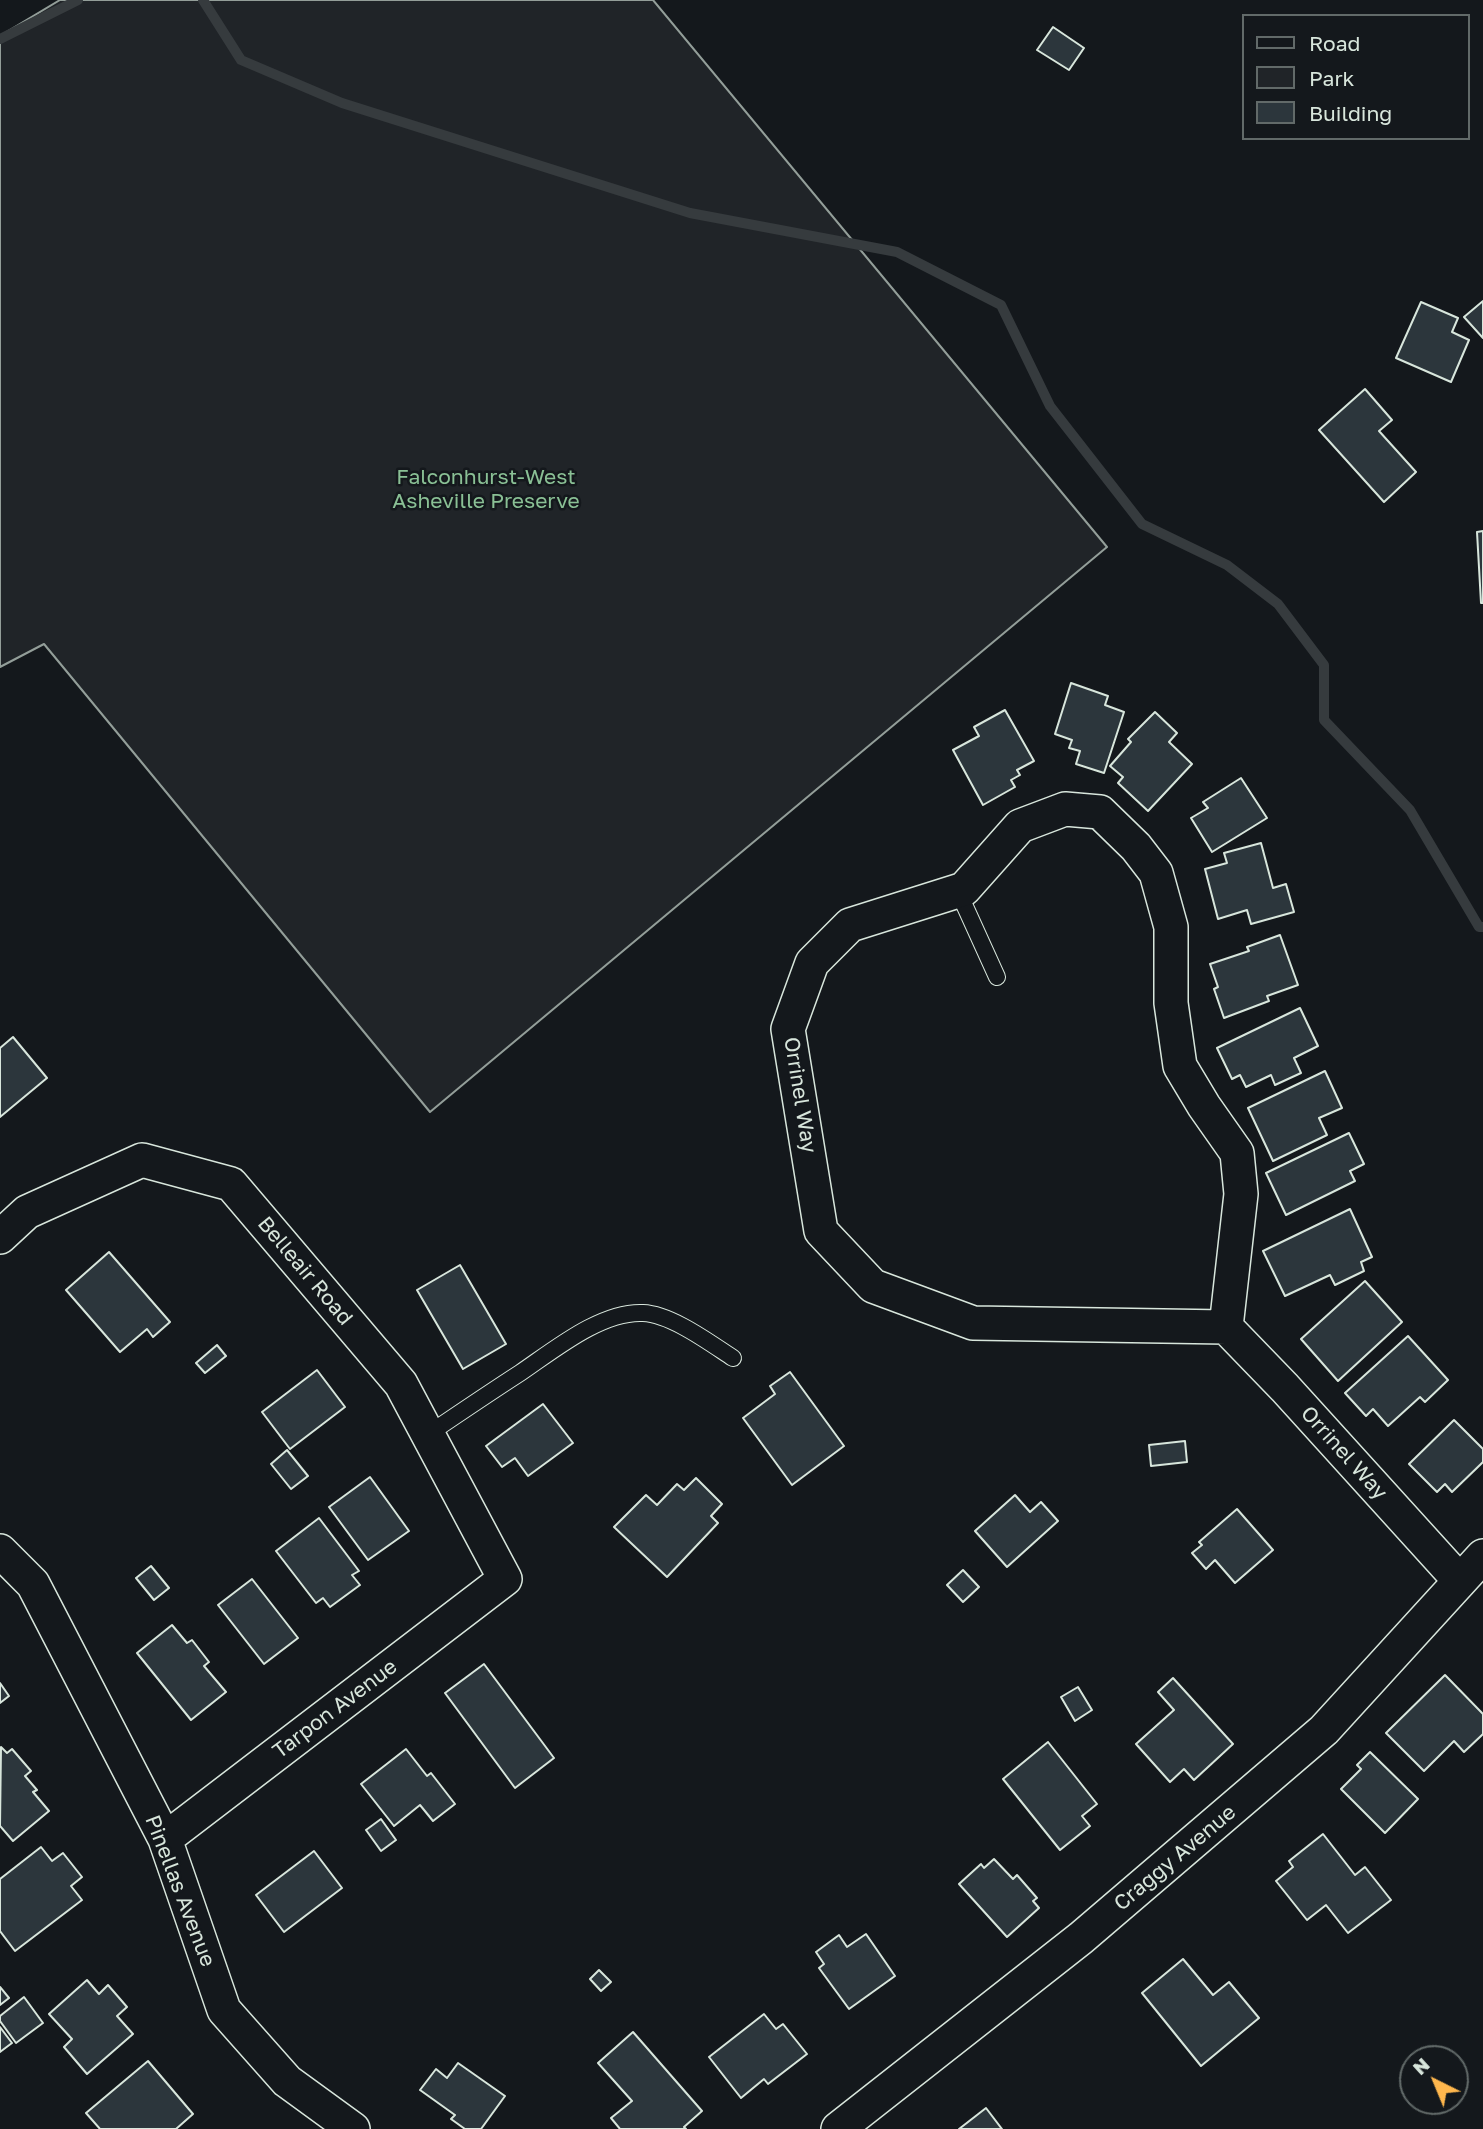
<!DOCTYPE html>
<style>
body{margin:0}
#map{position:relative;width:1483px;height:2129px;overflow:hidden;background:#14181c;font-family:"Golos Text",sans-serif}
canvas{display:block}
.legend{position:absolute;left:1242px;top:14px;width:228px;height:126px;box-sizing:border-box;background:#14181c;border:2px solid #626a69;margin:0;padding:9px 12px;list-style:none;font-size:21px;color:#d8e6dc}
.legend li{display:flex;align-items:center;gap:14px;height:35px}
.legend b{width:35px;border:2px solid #626a69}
.north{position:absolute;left:1399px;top:2045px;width:70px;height:70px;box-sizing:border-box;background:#14181c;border:2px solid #626a69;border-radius:50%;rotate:317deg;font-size:19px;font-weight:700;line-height:28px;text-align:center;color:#d8e6dc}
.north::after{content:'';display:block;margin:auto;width:24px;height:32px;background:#ffb74d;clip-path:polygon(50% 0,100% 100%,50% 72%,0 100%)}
</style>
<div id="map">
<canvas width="1483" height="2129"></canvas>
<ul class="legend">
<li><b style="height:9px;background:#14181c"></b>Road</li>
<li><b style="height:19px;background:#202428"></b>Park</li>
<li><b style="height:19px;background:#2c363c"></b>Building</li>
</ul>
<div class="north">N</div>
</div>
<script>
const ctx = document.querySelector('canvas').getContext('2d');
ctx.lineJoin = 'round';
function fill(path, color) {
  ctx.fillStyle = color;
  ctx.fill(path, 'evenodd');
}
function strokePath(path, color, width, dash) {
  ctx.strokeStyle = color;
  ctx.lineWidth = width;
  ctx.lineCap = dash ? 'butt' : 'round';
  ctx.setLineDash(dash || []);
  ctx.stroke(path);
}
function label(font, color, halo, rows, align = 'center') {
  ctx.font = font + ' "Golos Text",sans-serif';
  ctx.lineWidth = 5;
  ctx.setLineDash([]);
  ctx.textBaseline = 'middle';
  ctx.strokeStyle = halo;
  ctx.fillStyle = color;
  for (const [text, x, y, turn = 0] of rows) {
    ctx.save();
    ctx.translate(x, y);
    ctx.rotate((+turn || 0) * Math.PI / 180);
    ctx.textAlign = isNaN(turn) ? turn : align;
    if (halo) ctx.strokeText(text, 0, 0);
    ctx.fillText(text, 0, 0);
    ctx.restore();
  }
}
const green = new Path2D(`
 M60 0H653L1107 547 430 1112 44 644 0 667V36Z`);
const stream = new Path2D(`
 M203 0 241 60 342 103 690 213 897 252 1001 305 1050 406 1142 524 1227 565 1278 604 1324 665V720L1410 810 1479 927H1483
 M0 39 78 0`);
const building = new Path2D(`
 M1053 27 1084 48 1069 70 1037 50Z
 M1483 301V338L1464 317Z
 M1421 302 1458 318 1452 332 1469 340 1451 382 1396 358Z
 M1365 389 1392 420 1379 431 1416 472 1384 502 1319 430Z
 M1483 531V603H1481L1477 532Z
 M1071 683 1108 696 1105 705 1124 712 1104 773 1076 764 1080 751 1069 748 1072 740 1055 734Z
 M1005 710 1034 761 1017 770 1020 775 1011 780 1015 787 983 805 953 750 979 736 974 727Z
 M1155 712 1177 733 1169 742 1192 764 1148 811 1118 783 1123 777 1110 766 1131 742 1128 739Z
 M1241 778 1267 818 1212 852 1191 818 1208 808 1203 802Z
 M1261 843 1273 888 1286 884 1294 912 1251 924 1247 910 1218 919 1205 869 1227 863 1224 853Z
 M1280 935 1298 985 1267 996 1269 1001 1224 1018 1214 989 1218 987 1210 964 1249 951 1247 947Z
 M1300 1008 1318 1046 1294 1058 1301 1073 1275 1085 1271 1075 1246 1087 1240 1075 1232 1079 1217 1048Z
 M13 1037 47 1078 0 1117V1048Z
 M1325 1071 1342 1108 1319 1118 1327 1135 1273 1161 1248 1108Z
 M1349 1133 1364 1164 1350 1171 1355 1181 1286 1215 1266 1173Z
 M1350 1209 1372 1257 1361 1262 1364 1271 1335 1285 1330 1275 1285 1296 1263 1251Z
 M109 1252 170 1322 153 1337 147 1329 120 1352 66 1290Z
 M460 1265 506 1344 463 1369 417 1290Z
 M1365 1281 1402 1322 1338 1381 1301 1339Z
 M1408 1336 1448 1380 1425 1402 1420 1397 1388 1426 1373 1409 1366 1416 1345 1393Z
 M217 1345 226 1356 205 1373 196 1363Z
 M317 1370 345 1407 290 1449 262 1412Z
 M790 1372 844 1446 792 1485 743 1418 775 1394 770 1386Z
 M543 1404 573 1443 528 1476 515 1458 502 1467 486 1446Z
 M1454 1420 1483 1449V1462L1452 1492 1445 1484 1437 1492 1409 1464Z
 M1185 1441 1187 1462 1151 1466 1149 1445Z
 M287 1450 308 1476 291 1489 271 1464Z
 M370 1477 409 1531 368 1560 329 1507Z
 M696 1478 722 1504 711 1516 718 1523 667 1577 614 1527 646 1495 657 1505 677 1484 684 1490Z
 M1015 1495 1030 1512 1041 1502 1058 1521 1007 1567 975 1531Z
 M1237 1509 1273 1550 1235 1583 1215 1560 1206 1569 1192 1553 1202 1545 1199 1542Z
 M319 1518 359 1571 352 1575 360 1585 330 1607 323 1598 316 1603 276 1551Z
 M151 1566 169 1588 154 1600 136 1578Z
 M963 1570 979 1587 963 1602 947 1585Z
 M252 1579 298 1638 264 1664 218 1605Z
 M172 1625 187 1643 192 1640 209 1662 204 1666 226 1692 191 1720 137 1653Z
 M484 1664 554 1758 515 1788 445 1693Z
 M1445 1675 1483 1714V1734L1464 1752 1454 1741 1424 1771 1386 1733Z
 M1173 1678 1233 1744 1194 1780 1184 1769 1170 1782 1136 1744 1174 1710 1158 1692Z
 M0 1683 9 1696 0 1703Z
 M1078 1687 1092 1710 1075 1721 1061 1697Z
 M1048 1742 1097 1804 1082 1816 1090 1826 1060 1850 1003 1779Z
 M1 1747 7 1753 12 1749 31 1771 25 1776 37 1790 33 1792 49 1811 13 1841 0 1826Z
 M406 1749 427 1776 431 1773 455 1804 433 1821 420 1805 394 1826 361 1784Z
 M1370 1752 1418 1799 1385 1833 1341 1789 1361 1769 1357 1765Z
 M381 1819 396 1840 381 1851 366 1830Z
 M1323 1834 1355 1875 1365 1867 1391 1900 1348 1933 1326 1905 1307 1920 1276 1881 1293 1867 1289 1861Z
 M41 1847 52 1861 63 1853 82 1877 71 1886 82 1900 15 1951 0 1931V1879Z
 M314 1851 342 1888 284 1932 256 1895Z
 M994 1859 1013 1879 1017 1875 1037 1898 1033 1901 1039 1908 1007 1937 959 1884 981 1864 984 1868Z
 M866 1934 895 1976 849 2009 819 1968 824 1964 816 1952 839 1935 847 1947Z
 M1183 1959 1213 1995 1229 1982 1259 2018 1201 2066 1142 1993Z
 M599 1970 611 1982 601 1991 590 1979Z
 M87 1980 99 1994 108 1985 127 2007 117 2016 133 2034 87 2074 64 2047 72 2039 49 2014Z
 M0 1987 9 1998 0 2005Z
 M24 1997 43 2023 16 2043 0 2021V2016Z
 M764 2014 776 2029 783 2024 807 2054 768 2084 764 2079 741 2098 709 2057Z
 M0 2027 12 2043 0 2052Z
 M633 2032 702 2111 684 2127 686 2129H620L611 2118 632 2101 598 2063Z
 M148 2061 193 2114 176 2129H100L86 2113Z
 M458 2063 505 2096 481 2129H465L451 2119 455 2115 420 2090 436 2069 447 2078Z
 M986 2108 1002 2129H959Z`);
const lane = new Path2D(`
 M958 891 997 977
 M427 1435C458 1414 489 1393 520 1373 554 1350 601 1311 643 1313 671 1314 710 1343 733 1358`);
const street = new Path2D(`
 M0 1237 27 1212 142 1160 231 1184 401 1384 505 1579 165 1839
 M1226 1327 973 1323 873 1286 821 1231 788 1029 812 963 850 925 964 889 1020 826 1065 809 1100 812 1136 847 1156 873 1171 927V1003L1180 1066 1204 1106 1237 1153 1241 1194 1226 1327 1285 1388 1460 1581
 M0 1551 33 1584 165 1839 224 2010 287 2081 353 2129
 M838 2129 1081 1938 1324 1730 1483 1556`);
const parkNames = [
 ["Falconhurst-West",486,477],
 ["Asheville Preserve",486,501]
];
const streetNames = [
 ["Orrinel Way",800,1095,81],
 ["Belleair Road",305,1271,50],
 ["Orrinel Way",1344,1453,48],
 ["Tarpon Avenue",335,1709,-37],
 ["Craggy Avenue",1175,1858,-40],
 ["Pinellas Avenue",180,1891,69]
];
fill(green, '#202428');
strokePath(green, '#939e99', 2);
strokePath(stream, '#363b3e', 10);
fill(building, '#2c363c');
strokePath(building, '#d8e6dc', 2);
strokePath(lane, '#d8e6dc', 18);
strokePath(street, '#d8e6dc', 36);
strokePath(lane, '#14181c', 16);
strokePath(street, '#14181c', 33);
label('21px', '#8ac095', '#14181c', parkNames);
label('21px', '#d8e6dc', '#14181c', streetNames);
</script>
